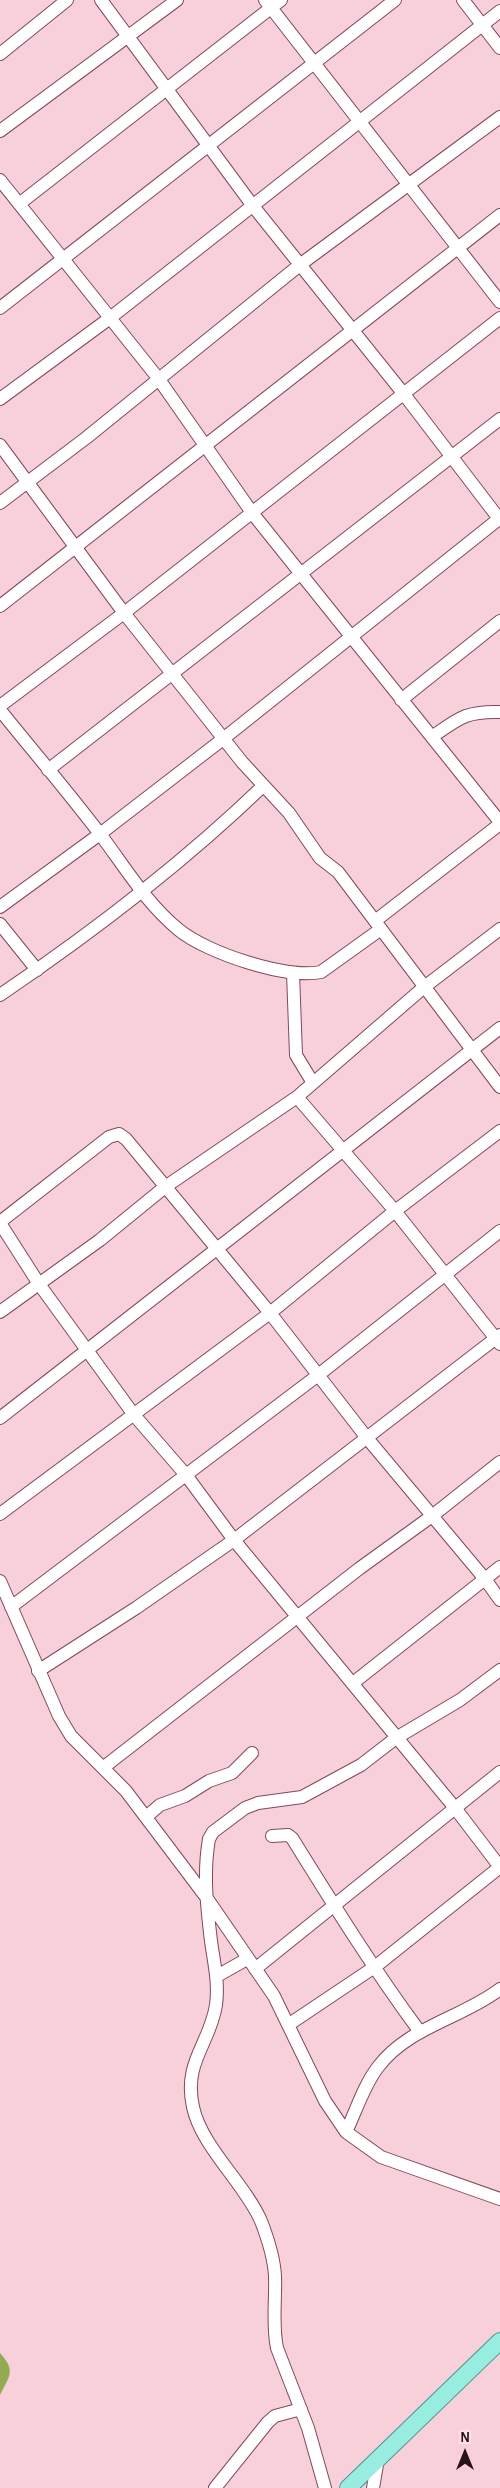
<!DOCTYPE html>
<style>
body{margin:0}
#map{position:relative;width:500px;height:2488px;overflow:hidden;background:#f8d0d9;font-family:"Alegreya Sans",sans-serif}
canvas{display:block}
.north{position:absolute;left:440px;top:2428px;width:50px;height:50px;-webkit-text-stroke:4px #fde1e7;paint-order:stroke;rotate:0deg;font-size:14px;font-weight:700;line-height:20px;text-align:center;color:#281117}
.north::after{content:'';display:block;margin:auto;width:18px;height:22px;background:#281117;clip-path:polygon(50% 0,100% 100%,50% 72%,0 100%)}
</style>
<div id="map">
<canvas width="500" height="2488"></canvas>
<div class="north">N</div>
</div>
<script>
const ctx = document.querySelector('canvas').getContext('2d');
ctx.lineJoin = 'round';
function fill(path, color) {
  ctx.fillStyle = color;
  ctx.fill(path, 'evenodd');
}
function strokePath(path, color, width, dash) {
  ctx.strokeStyle = color;
  ctx.lineWidth = width;
  ctx.lineCap = dash ? 'butt' : 'round';
  ctx.setLineDash(dash || []);
  ctx.stroke(path);
}
const water = new Path2D(`
 M0 2353C16 2371 10 2375 0 2395Z`);
const minor = new Path2D(`
 M101 0 253 206 403 393 500 520
 M265 0 500 302
 M463 0 500 48
 M0 54 67 0
 M0 131 177 0
 M0 180 158 378 253 514 500 822
 M19 204 281 0
 M0 308 395 0
 M0 399 110 318 500 11
 M0 445 124 613 242 762 289 813 320 858 338 872 500 1087
 M0 503 86 438 301 264 500 117
 M0 606 500 215
 M401 700 500 621
 M0 706 124 613 500 318
 M0 710C33 751 68 792 100 834 125 867 146 903 179 930 207 953 286 979 321 972L381 929
 M432 737C459 718 466 711 500 712
 M48 770 500 419
 M0 907 100 834 223 739 500 518
 M375 921 500 824
 M0 924 37 970
 M293 973 296 1055 313 1083
 M0 995C93 932 182 864 263 786
 M297 1097 395 1211 500 1344
 M0 1222 109 1137 119 1134 126 1139 270 1313 367 1438 485 1579 500 1600
 M0 1223 39 1284 134 1415 186 1475 234 1540 455 1808 500 1867
 M0 1312 100 1240 165 1187 297 1097 423 988 500 929
 M0 1418 500 1028
 M0 1514 270 1313 395 1211 500 1131
 M0 1581 59 1716 71 1736 126 1791 206 1897 274 1996 325 2101 346 2132 381 2157 500 2199
 M11 1607 317 1376 500 1231
 M38 1671 136 1608 234 1540 500 1335
 M353 1683 500 1567
 M104 1767 360 1568 432 1516 500 1462
 M146 1817 160 1805 185 1796 209 1781 232 1773 252 1753
 M272 1836 288 1835 292 1838C333 1904 374 1970 420 2032
 M255 1969 500 1772
 M217 1976 247 1959
 M288 2025 376 1966 500 1867
 M346 2132C356 2111 364 2085 378 2067 408 2027 462 2018 500 1989
 M215 2488 268 2422 275 2416 301 2409
 M325 2488 308 2428 277 2348C272 2324 276 2300 275 2276 274 2257 268 2239 261 2221 245 2184 201 2146 193 2107 183 2062 210 2044 216 2005 219 1983 214 1963 211 1941 207 1908 203 1873 209 1839L213 1832 245 1808 258 1803 302 1797 361 1765 396 1738 460 1700 500 1670
 M373 2488 378 2459`);
const major = new Path2D(`
 M348 2488 500 2341`);
fill(water, '#92aa51');
strokePath(minor, '#814959', 14);
strokePath(major, '#45988d', 18);
strokePath(minor, '#fff', 12);
strokePath(major, '#99ece0', 16);
</script>
